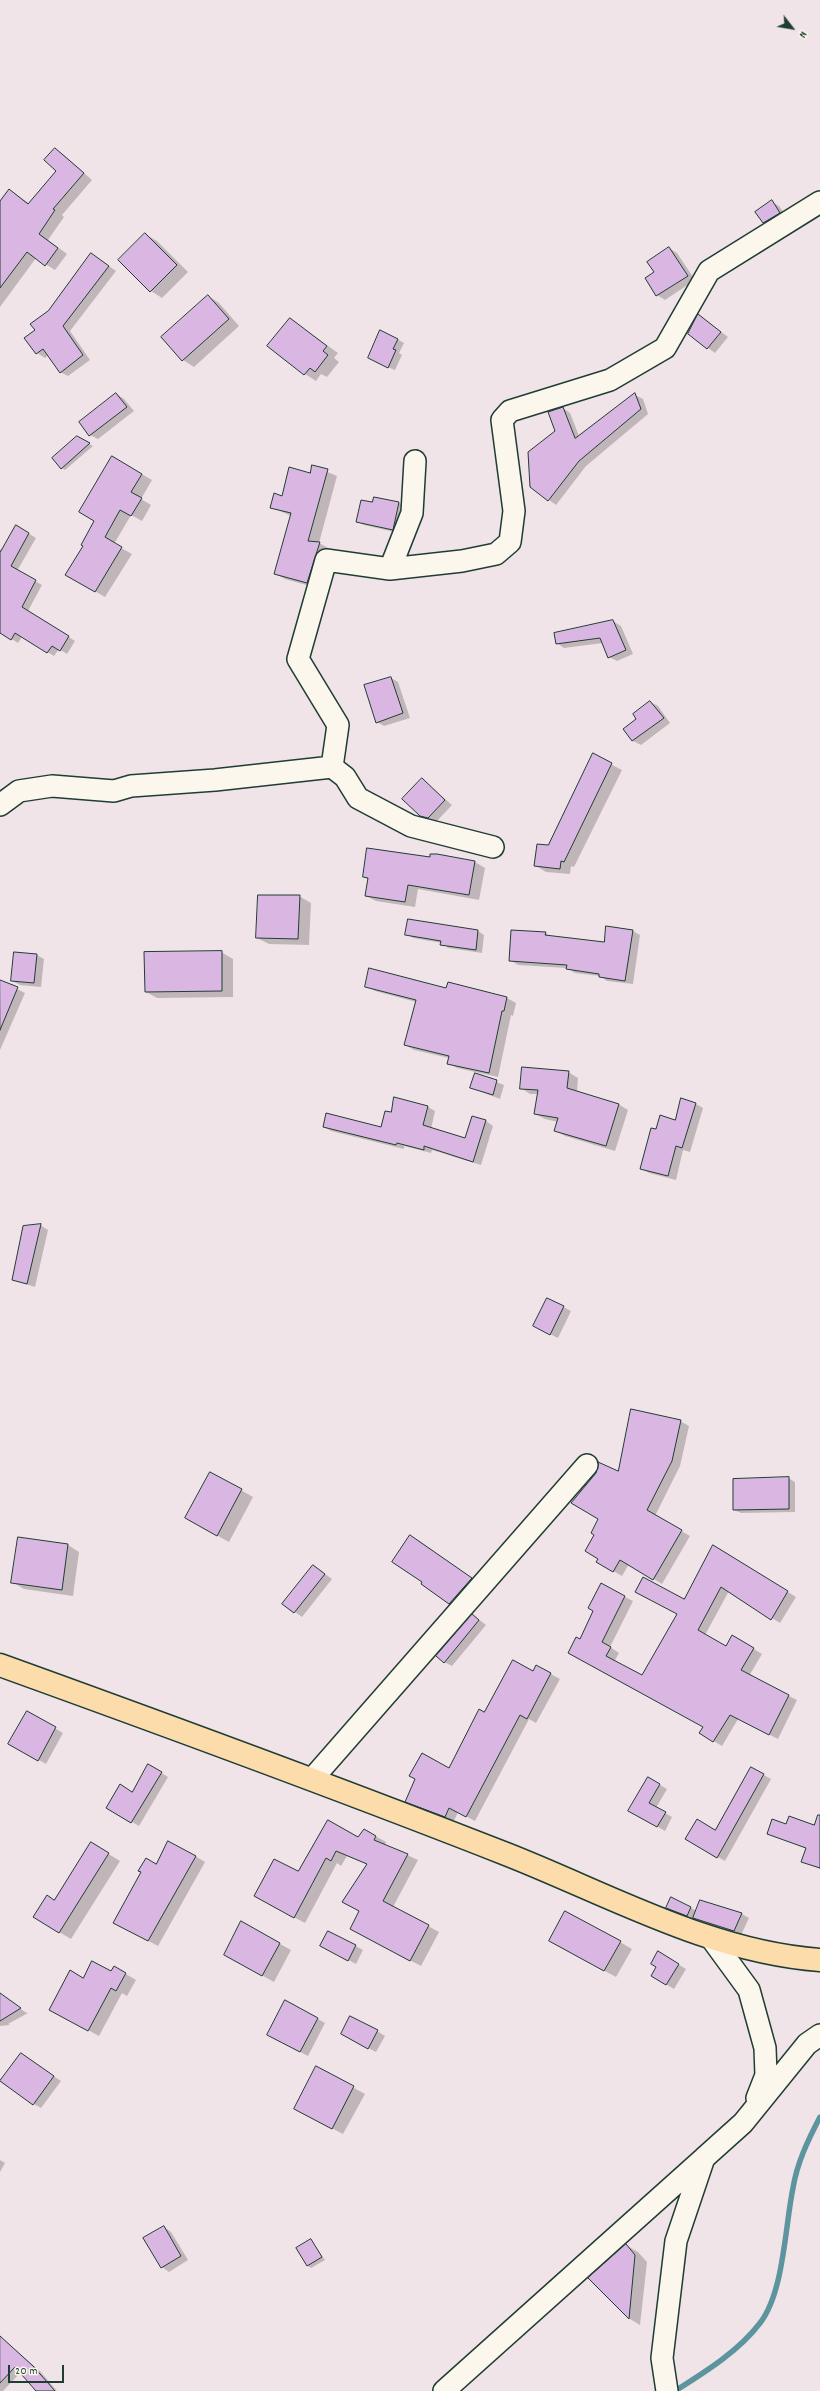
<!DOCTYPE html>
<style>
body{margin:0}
#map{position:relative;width:820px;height:2391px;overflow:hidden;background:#f1e4e9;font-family:Dekko,sans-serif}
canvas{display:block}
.north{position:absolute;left:772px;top:8px;width:40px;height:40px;-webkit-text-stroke:3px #fbf7ec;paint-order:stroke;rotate:121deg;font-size:11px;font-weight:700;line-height:16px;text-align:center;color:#1f3d34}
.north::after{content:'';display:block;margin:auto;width:14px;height:18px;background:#1f3d34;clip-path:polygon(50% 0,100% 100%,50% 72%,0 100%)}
.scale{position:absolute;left:8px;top:2365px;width:56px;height:18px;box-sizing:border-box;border:2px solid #1f3d34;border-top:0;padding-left:5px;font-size:12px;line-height:14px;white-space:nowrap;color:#1f3d34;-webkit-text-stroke:3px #fbf7ec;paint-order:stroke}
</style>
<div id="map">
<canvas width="820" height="2391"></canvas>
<div class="north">N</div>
<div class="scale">20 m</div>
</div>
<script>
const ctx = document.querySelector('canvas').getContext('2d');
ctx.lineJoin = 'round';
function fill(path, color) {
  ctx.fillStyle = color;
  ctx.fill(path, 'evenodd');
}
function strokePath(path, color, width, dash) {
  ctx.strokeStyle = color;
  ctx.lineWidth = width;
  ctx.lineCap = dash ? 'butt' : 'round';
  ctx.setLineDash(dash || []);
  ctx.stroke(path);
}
const shadow = new Path2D(`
 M55 149 64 155 92 180 62 215 64 217 48 240 67 254 55 270 36 258 0 307V202L10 190 30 204 58 171Z
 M772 202 779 206 787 217 771 227 764 223Z
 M145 234 157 241 188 272 162 298 151 291 119 260Z
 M669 248 677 253 695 280 665 300 657 295 655 273Z
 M92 254 116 271 70 331 90 360 68 376 60 372 48 355 45 358 37 353 36 330Z
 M208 296 219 303 239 326 194 367 183 360Z
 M699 315 728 337 715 353 689 334Z
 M290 319 338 353 334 358 339 362 327 377 321 374 316 381 305 374Z
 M397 339 404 343 399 353 402 355 395 370 375 362Z
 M117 394 124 399 134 411 98 439 90 435Z
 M635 395 643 399 648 414 586 466 556 505 531 487 556 431 563 408 570 413 579 436Z
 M77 437 93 446 65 470 62 468Z
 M112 457 152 480 141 499 151 505 142 521 131 515 114 544 132 554 105 597 67 575 84 546 95 520Z
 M313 466 337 476 319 543 330 549 317 588 285 579 275 574 291 516 271 507 311 474Z
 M374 498 399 503 406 507 399 533 364 525 358 522 373 503Z
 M16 526 36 538 17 571 42 585 28 611 75 641 67 654 59 649 54 656 22 637 18 643 0 632V549L3 550Z
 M613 621 621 626 633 654 617 661 609 657 603 643 564 648 557 643Z
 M391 678 398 682 410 718 384 726 377 722Z
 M650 702 658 706 670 723 641 745 633 741 624 729 638 719Z
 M593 755 622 770 574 867 571 866 570 874 546 872 536 866 548 846Z
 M422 779 452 805 436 822 420 815Z
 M431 855 475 862 485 868 479 900 418 889 415 907 376 901 366 896 369 880 364 877 430 858Z
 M299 896 311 903 309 945 269 944 257 938Z
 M408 921 478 931 484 935 482 953 448 948 442 943 413 938 406 934Z
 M607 927 633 931 640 935 633 984 607 981 600 976 575 973 567 968 518 965 510 960 545 933 552 937 605 943Z
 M221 952 233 959V997L157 998 146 992Z
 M37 955 44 959 41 987 20 985 12 981Z
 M0 981 25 993 0 1050Z
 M449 983 507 998 516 1003 513 1016 511 1015 498 1077 457 1068 448 1063 449 1058 414 1050 405 1045 416 1002 375 991 366 986 447 989Z
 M568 1072 578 1078 577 1092 618 1104 628 1110 615 1151 565 1136 555 1130 558 1122 545 1119 535 1114 538 1094H530L521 1088Z
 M476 1074 504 1085 500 1099 471 1088Z
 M395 1098 428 1107 435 1111 431 1129 465 1139 486 1121 493 1126 481 1165 432 1150 431 1153 404 1146V1149L331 1131 324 1127 382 1128 391 1114Z
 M696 1104 703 1108 690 1152 683 1150 676 1180 649 1173 642 1169 657 1131 676 1121Z
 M40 1225 48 1230 35 1287 13 1280Z
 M548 1299 571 1311 558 1338 542 1330Z
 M680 1421 689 1426 680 1466 655 1516 690 1536 662 1584 629 1564 622 1576 597 1562 599 1558 595 1534 619 1472Z
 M211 1473 253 1497 229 1542 198 1525Z
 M788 1478 795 1482V1512L741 1513 734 1510Z
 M19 1539 68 1545 79 1552 73 1596 24 1589 12 1582Z
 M418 1540 479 1583 457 1608 422 1584 424 1581Z
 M721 1551 796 1597 780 1623 729 1591 705 1635 726 1647 732 1636 762 1654 749 1676 797 1700 778 1739 738 1719 722 1746 700 1733 704 1727 581 1640 594 1610 601 1585 633 1601 610 1647 619 1653 614 1662 643 1676 685 1600Z
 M314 1566 332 1579 302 1617 284 1604Z
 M473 1615 486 1625 452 1666 444 1662Z
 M536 1666 560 1679 536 1723 529 1719 475 1821 458 1812 454 1821 406 1801 449 1770 485 1713 533 1672Z
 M27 1712 63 1733 46 1764 10 1744Z
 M149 1765 168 1777 139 1826 107 1807 132 1793Z
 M751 1768 771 1779 725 1861 686 1839 715 1831Z
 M648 1778 667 1789 656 1808 672 1817 665 1831 630 1811Z
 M328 1821 359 1838 364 1830 386 1842 385 1845 418 1860 393 1907 439 1932 421 1966 361 1935 360 1911 368 1865 347 1856 341 1866 337 1863 305 1923 265 1902 298 1873Z
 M786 1826 820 1828V1869L802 1861 807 1849 768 1833Z
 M102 1850 120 1861 71 1939 59 1932 55 1901Z
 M195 1856 205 1862 158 1946 124 1928 156 1865Z
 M672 1898 697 1911 742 1914 749 1918 741 1935 675 1912 667 1908Z
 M242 1923 291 1950 274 1982 236 1961Z
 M329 1932 363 1950 356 1964 329 1950Z
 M620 1942 632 1949 616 1977 562 1948Z
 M659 1953 686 1969 674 1989 652 1976 658 1966Z
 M114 1967 136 1980 127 1996 122 1993 99 2036 60 2015 84 1979 111 1972Z
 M0 1994 25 2012 28 2013 8 2024 10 2025 0 2026Z
 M318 2019 325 2023 308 2056 275 2039Z
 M377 2031 385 2036 376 2052 349 2038Z
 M21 2054 61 2081 41 2108 34 2104Z
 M317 2068 365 2094 343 2134 306 2115Z
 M0 2160 5 2163 0 2172Z
 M164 2227 171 2232 188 2260 169 2272 162 2267Z
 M311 2241 325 2260 311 2268 308 2266Z
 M626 2245 638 2252 647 2262 640 2325 630 2319 590 2278Z
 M5 2341 40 2371 57 2391H37L21 2372 3 2391H0V2346Z`);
const stream = new Path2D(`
 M675 2391C705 2372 739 2351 760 2323 784 2292 785 2226 793 2188 797 2163 808 2140 820 2117`);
const building = new Path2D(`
 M55 148 84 173 53 209 55 210 39 234 58 248 45 266 27 252 0 288V201L9 189 28 204 56 171 44 160Z
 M772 200 780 213 763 223 755 212Z
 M145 233 177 265 150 292 118 260Z
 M669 247 688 276 656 296 645 278 654 272 647 262Z
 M91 253 109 266 63 326 83 355 60 373 43 349 36 354 24 338 35 330 30 324 48 311Z
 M208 295 229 319 182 361 161 337Z
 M698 314 721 332 707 349 688 334Z
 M290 318 327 346 323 351 328 355 315 372 310 368 304 375 267 346Z
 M380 330 398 339 393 349 396 350 388 368 368 358Z
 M116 393 127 407 89 436 79 422Z
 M635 393 641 409 579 461 548 501 530 487 528 452 555 431 548 412 563 407 575 438Z
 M77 436 90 443 61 469 52 458Z
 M112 456 142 474 131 492 142 498 131 516 120 510 105 537 122 547 95 592 65 575 83 546 81 545 94 521 79 512Z
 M312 465 328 469 308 541 320 542 307 583 274 574 291 513 270 508 274 493 282 496 289 467 310 473Z
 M374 497 399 502 393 530 356 522 361 500 372 502Z
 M16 525 29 533 11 566 36 580 22 607 69 636 60 651 52 646 47 653 15 633 11 640 0 633V553Z
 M613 620 626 650 608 658 600 638 556 644 554 633Z
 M391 677 403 713 376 723 364 685Z
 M650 701 664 718 632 741 623 729 636 719 633 714Z
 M593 753 612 763 564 862 561 861 560 869 534 866 537 844 548 845Z
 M422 778 445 800 428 818 420 816 402 799Z
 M367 848 430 857V854H437L475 861 469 895 408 885 405 902 365 896 368 878 363 877Z
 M258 895H300L298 939 256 938Z
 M408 919 478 930 476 950 440 945 441 941 405 935Z
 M606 926 633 930 625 981 599 977V974L566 969 567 965 509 961 511 930 546 932 545 935 604 942Z
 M222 951V991L145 992 144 952Z
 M14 952 37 954 34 983 11 981Z
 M369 968 446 988 448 982 507 997 504 1011H502L489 1073 447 1064 449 1056 404 1045 416 1000 365 987Z
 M0 980 18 987 0 1030Z
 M522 1067 569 1071 567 1088 619 1104 606 1146 554 1131 558 1118 534 1114 538 1090 520 1089Z
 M475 1073 497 1080 493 1095 470 1088Z
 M394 1097 428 1106 423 1125 465 1138 472 1116 486 1120 473 1162 424 1146V1150L397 1143 396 1145 323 1127 326 1113 381 1127 385 1111 391 1112Z
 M681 1098 696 1103 682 1148 676 1146 668 1176 640 1169 651 1128 656 1129 660 1115 675 1120Z
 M41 1224 27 1284 12 1280 23 1226Z
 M547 1298 564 1306 550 1335 533 1326Z
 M631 1409 681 1420 672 1461 647 1510 682 1530 653 1580 620 1560 613 1572 596 1562 598 1559 585 1551 594 1535 591 1533 598 1519 571 1503 596 1473 598 1462 618 1471Z
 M210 1472 242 1489 217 1536 185 1518Z
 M789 1477V1509L733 1510V1479Z
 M410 1535 472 1578 449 1604 421 1584 422 1582 392 1562Z
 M18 1537 68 1544 62 1590 11 1583Z
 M713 1545 788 1591 771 1620 721 1587 698 1630 726 1646 732 1635 754 1648 741 1670 789 1695 769 1735 730 1715 713 1742 699 1733 703 1727 568 1653 576 1637 580 1639 593 1611 588 1608 601 1583 625 1596 602 1642 611 1647 606 1656 642 1675 677 1614 635 1592 643 1577 684 1599Z
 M313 1565 325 1574 294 1613 282 1604Z
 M472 1614 479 1620 444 1663 436 1656Z
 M513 1660 533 1671 536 1665 551 1673 527 1719 520 1715 466 1817 449 1808 445 1817 405 1802 415 1779 409 1776 422 1753 449 1768 479 1709 484 1712Z
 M27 1711 56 1727 38 1761 8 1744Z
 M148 1764 162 1772 131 1823 106 1808 120 1784 132 1792Z
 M751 1767 764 1774 717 1858 685 1839 697 1819 715 1830Z
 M648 1777 660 1784 649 1803 666 1812 657 1827 628 1811Z
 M818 1815H820V1868L801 1862 806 1848 767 1834 772 1819 786 1824 789 1816 814 1825Z
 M328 1820 358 1837 364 1829 376 1836 374 1840 408 1854 383 1901 429 1925 410 1961 350 1929 359 1911 342 1902 367 1864 336 1851 331 1861 326 1858 294 1918 254 1896 274 1859 298 1871Z
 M168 1841 196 1856 148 1941 113 1923 141 1872 138 1871 146 1858 156 1864Z
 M91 1842 109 1853 59 1933 33 1917 47 1895 54 1900Z
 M671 1897 691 1907 687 1916 666 1908Z
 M700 1900 742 1913 734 1931 693 1918Z
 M565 1911 621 1941 604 1971 549 1941Z
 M241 1921 280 1943 262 1976 224 1955Z
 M328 1931 356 1945 348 1961 320 1946Z
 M658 1951 679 1964 666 1985 651 1976 656 1967 651 1964Z
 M92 1961 111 1971 114 1966 126 1973 116 1991 111 1988 88 2031 49 2010 70 1970 83 1978Z
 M0 1993 21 2008 0 2021Z
 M285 2000 318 2018 300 2052 267 2035Z
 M350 2016 378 2030 368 2049 341 2034Z
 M21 2053 54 2076 33 2105 0 2081Z
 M316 2066 354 2086 332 2129 294 2109Z
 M164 2226 181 2256 161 2268 143 2238Z
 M311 2239 322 2257 307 2266 296 2248Z
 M626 2244 635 2255 629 2319 588 2278Z
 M0 2336 33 2366 55 2391H36L15 2367 0 2383Z`);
const minor = new Path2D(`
 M390 569 412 513 415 461
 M332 767 338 725 298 659 326 560 390 569 462 561 496 554 510 542 514 511 502 420 510 411 610 380 665 348 709 271 820 202
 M0 805 19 791 52 786 114 791 131 786 215 780 332 767 345 777 358 798 411 826 493 847
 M313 1778 587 1465
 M711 1938 749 1990 765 2048 766 2075 757 2098
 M444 2391 703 2159
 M667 2391 662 2358 676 2241 704 2158 743 2123 807 2044 820 2035`);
const major = new Path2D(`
 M0 1665C169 1726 338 1788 506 1854 608 1894 709 1952 820 1960`);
fill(shadow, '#0003');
strokePath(stream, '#5c959e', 5.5);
fill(building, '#dab7e2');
strokePath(building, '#1f3d34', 1);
strokePath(minor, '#1f3d34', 24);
strokePath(major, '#1f3d34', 25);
strokePath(minor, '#fbf7ec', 21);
strokePath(major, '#fddcac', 22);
</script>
